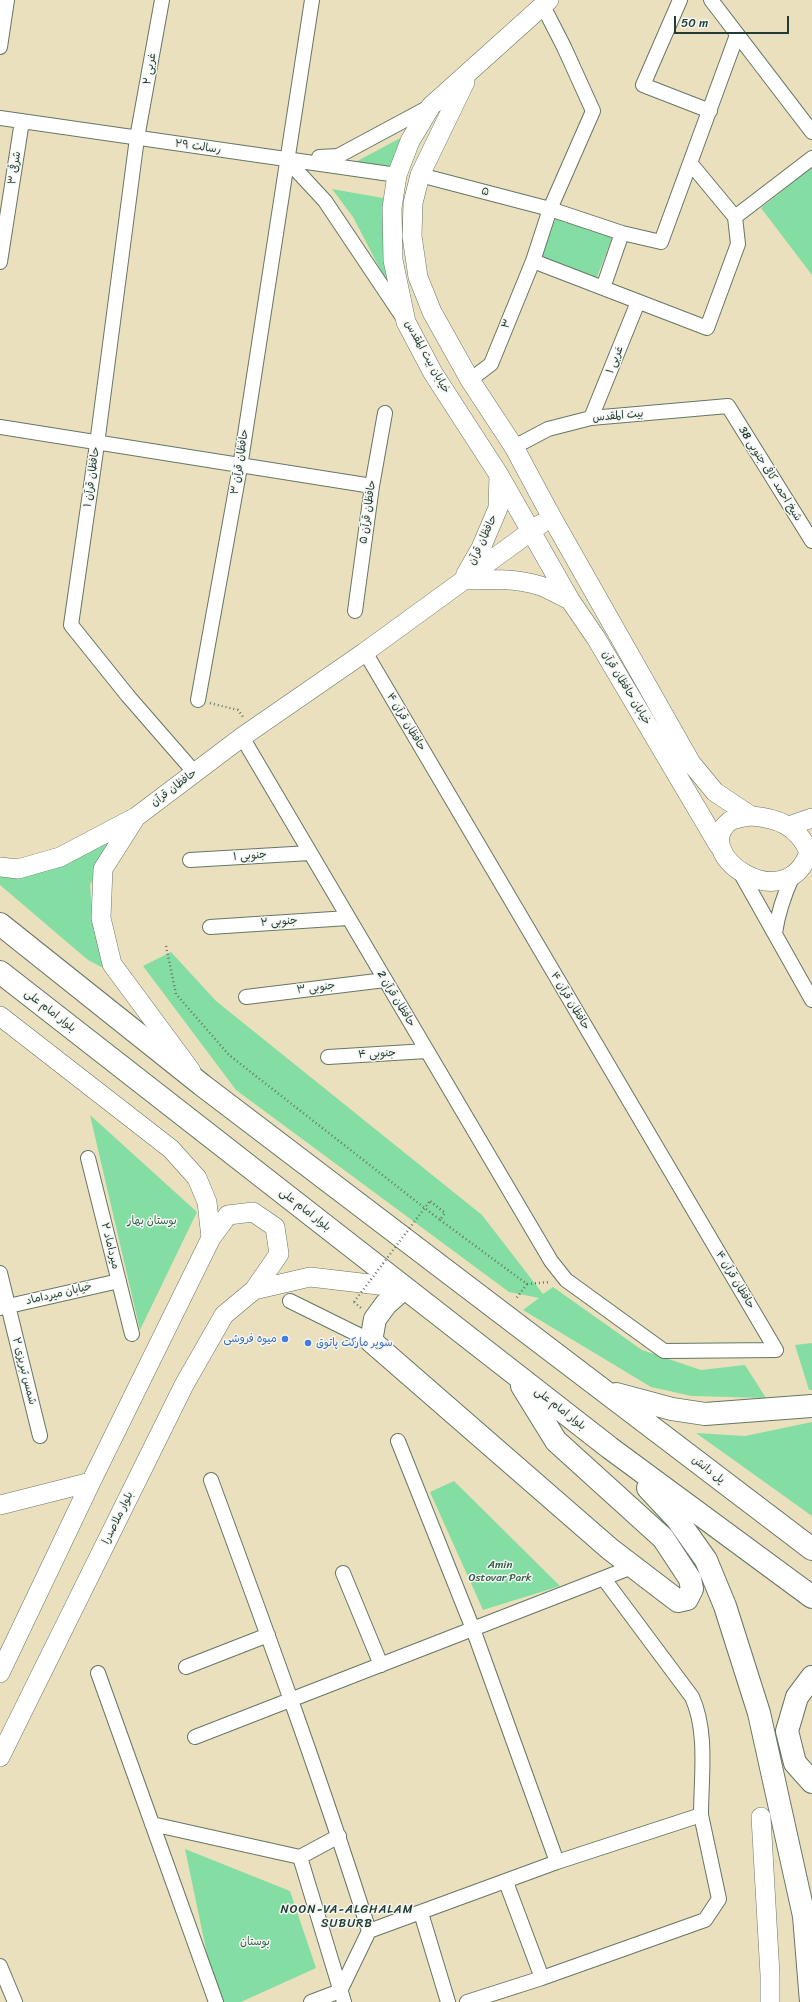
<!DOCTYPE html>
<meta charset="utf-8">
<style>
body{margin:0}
#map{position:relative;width:812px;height:2002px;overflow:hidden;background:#ebe0be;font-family:Sriracha,sans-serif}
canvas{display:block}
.scale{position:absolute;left:674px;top:16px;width:115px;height:18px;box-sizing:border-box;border:2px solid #1f3d34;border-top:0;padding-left:5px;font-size:12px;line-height:14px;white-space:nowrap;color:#1f3d34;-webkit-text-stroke:3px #f6f6f2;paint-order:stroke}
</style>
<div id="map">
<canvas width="812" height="2002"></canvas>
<div class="scale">50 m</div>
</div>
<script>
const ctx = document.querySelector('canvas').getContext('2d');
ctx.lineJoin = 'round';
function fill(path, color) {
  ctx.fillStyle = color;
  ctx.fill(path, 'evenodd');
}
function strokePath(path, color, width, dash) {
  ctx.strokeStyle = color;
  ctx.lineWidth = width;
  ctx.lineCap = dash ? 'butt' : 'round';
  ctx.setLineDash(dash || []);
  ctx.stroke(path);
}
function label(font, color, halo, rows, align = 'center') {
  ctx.font = font + ' Sriracha,"Playpen Sans Arabic",sans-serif';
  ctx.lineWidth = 3;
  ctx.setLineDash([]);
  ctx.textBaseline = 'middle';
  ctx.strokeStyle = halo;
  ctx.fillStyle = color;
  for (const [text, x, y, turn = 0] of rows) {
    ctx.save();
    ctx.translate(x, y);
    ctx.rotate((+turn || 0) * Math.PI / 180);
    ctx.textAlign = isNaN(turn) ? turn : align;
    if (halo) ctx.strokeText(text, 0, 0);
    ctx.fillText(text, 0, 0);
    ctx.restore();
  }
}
const green = new Path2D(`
 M404 136 390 172 348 166Z
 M812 167V275L761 208Z
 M332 189 383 198 387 207 389 286 353 217Z
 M557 215 613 236 595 282 540 260Z
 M112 837 90 885 93 927 109 971 88 960 0 885V873Z
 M171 952 216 1001 482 1215 543 1294 553 1287 642 1350 701 1370 745 1365 766 1398 692 1396 651 1387 523 1310 539 1298 509 1292 236 1090 143 966Z
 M90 1115 197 1212 140 1330Z
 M812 1343V1390H809L795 1345Z
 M812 1422V1516L696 1433 745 1436Z
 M454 1481 560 1586 483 1610 430 1492Z
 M185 1849 290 1891 316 1968 241 2002H217Z`);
const path = new Path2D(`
 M210 703 238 710 243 717
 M166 946 176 994 229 1055 440 1220 445 1213 430 1201
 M440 1220 527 1284 515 1300
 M527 1284 550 1282
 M354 1302 361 1308`);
const street = new Path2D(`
 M162 0 137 138 97 444 71 625 128 696 195 773
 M680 0 643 85 710 111
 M711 0 812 132
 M0 47 7 0
 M0 118 397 175
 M319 157 338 156 431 106
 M286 159 325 201 402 316
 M691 164 735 217
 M420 175 550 209 622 233 603 288
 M622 233 661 242 737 35
 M533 261 707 328 738 244 735 217 812 158
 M0 262 22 121
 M470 380 491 364 533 261 550 209 593 111 564 47 543 6
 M591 418 638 302
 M0 427 372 486
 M514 447 548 429 591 418 728 406 812 541
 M355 611 372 486 385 413
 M365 652 776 1350
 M198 700 240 467 312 0
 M242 737 551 1261 566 1280 664 1351 776 1350
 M190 860 310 853
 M740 872 812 1000
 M210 927 348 918
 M775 933C778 912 784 895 793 875
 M246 997 385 980
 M328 1057 427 1051
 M88 1158 132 1334
 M0 1273 40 1436
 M290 1301 371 1341
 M0 1308 119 1281
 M398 1441 473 1629 557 1862
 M211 1480C266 1630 321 1779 369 1931L557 1862 701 1815 719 1899 705 1920 542 1978 467 2002
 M343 1573 381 1665
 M604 1579 692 1697C708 1732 701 1778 701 1815
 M186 1667 268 1635
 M98 1673 216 2002
 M195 1737 632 1567
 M152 1824 300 1857 339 1836
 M300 1857 344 2002
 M506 1882 542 1978
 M421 1913 448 2002
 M0 1966 15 2002
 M311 2002 340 1991 369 1931`);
const secondary = new Path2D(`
 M549 0 431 106 410 141 397 175 392 208 393 260 406 322 433 373 499 475 570 600 596 638 719 846
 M465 82 420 175 413 203 412 236 418 277 432 312 470 380 514 447 551 516 691 763 715 792 751 816
 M466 574 481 548 498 508 499 475
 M463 580C489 579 516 578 541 586 551 590 561 596 570 600
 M751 816C778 818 798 826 809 852 786 920 688 853 730 821 735 818 745 817 751 816Z
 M789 826 812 818
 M0 867 18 869 60 857 136 817
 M0 1016 171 1149 197 1178 207 1202 211 1238
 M191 1071 112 964 101 918 103 869 136 817 242 737 365 652 541 524
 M254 1290 310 1277 404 1288
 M0 1505 91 1482
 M0 1673 91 1482 211 1238 228 1215 253 1212 275 1227 279 1254 254 1290 224 1315 184 1385 0 1757
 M761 1817 770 1975V2002`);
const highway = new Path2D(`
 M0 924 202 1085 812 1549
 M0 972 610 1448 812 1597
 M404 1288 386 1304 375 1319 371 1341 610 1549 678 1601 687 1599 692 1589 690 1579 663 1538 556 1441 522 1386
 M616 1394 672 1409 705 1414 812 1406
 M648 1488 677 1519 706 1560 725 1606 759 1713 804 1916 811 2002
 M812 1677 797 1697 787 1731 795 1763 812 1782`);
const pathBridge = new Path2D(`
 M354 1302 430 1201`);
const markers = [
 [285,1339,4,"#3f7fe0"],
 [308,1343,4,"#3f7fe0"]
];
const streetNames = [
 ["۲ غربی",150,69,-80],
 ["رسالت ۲۹",198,147,8],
 ["۳ شرقی",15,168,-81],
 ["۵",485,192,14],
 ["۳",507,324,-67],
 ["خیابان بیت المقدس",427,357,61],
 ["۱ غربی",615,360,-68],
 ["بیت المقدس",618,416,-5],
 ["حافظان قرآن ۳",240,462,-81],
 ["شیخ احمد کافی جنوبی 38",770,474,58],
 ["حافظان قرآن ۱",92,477,-82],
 ["حافظان قرآن ۵",368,512,-82],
 ["حافظان قرآن",483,540,-65],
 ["خیابان حافظان قرآن",626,688,59],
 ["حافظان قرآن ۴",406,722,59],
 ["حافظان قرآن",174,788,-37],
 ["جنوبی ۱",250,856,-4],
 ["جنوبی ۲",279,922,-4],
 ["جنوبی ۳",316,988,-7],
 ["حافظان قرآن 2",396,999,59],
 ["حافظان قرآن ۴",570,1001,59],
 ["بلوار امام علی",50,1011,38],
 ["جنوبی ۴",377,1054,-3],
 ["بلوار امام علی",305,1210,38],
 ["میرداماد ۲",110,1246,76],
 ["حافظان قرآن ۴",735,1280,59],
 ["خیابان میرداماد",59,1294,-13],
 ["شمس تبریزی ۲",24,1371,76],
 ["بلوار امام علی",560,1409,38],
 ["پل دانش",708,1470,37],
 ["بلوار ملاصدرا",118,1518,-64]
];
const parkNames = [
 ["بوستان بهار",152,1221],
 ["Amin",500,1565],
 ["Ostovar Park",500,1578],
 ["بوستان",255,1942]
];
const shopNames = [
 ["میوه فروشی",277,1339],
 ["سوپر مارکت پاتوق",316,1343,"left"]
];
const neighbourhoodNames = [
 ["NOON-VA-ALGHALAM",347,1910],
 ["SUBURB",347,1924]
];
fill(green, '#84dda3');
strokePath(street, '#667664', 16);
strokePath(secondary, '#667664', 20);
strokePath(highway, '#667664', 24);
strokePath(path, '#667664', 2.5, [1, 3]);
strokePath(street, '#fff', 14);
strokePath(secondary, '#fff', 19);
strokePath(highway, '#fff', 22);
strokePath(pathBridge, '#667664', 2.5, [1, 3]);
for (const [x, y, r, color] of markers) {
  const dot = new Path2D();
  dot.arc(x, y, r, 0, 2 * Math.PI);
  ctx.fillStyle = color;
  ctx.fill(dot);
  strokePath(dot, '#f6f6f2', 1.5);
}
label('11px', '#1f3d34', '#f6f6f2', streetNames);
label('11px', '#335d4a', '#f6f6f2', parkNames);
label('11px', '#366cbe', '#f6f6f2', shopNames, 'right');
ctx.letterSpacing = '1px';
label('12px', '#1f3d34', '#f6f6f2', neighbourhoodNames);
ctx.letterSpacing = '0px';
</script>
